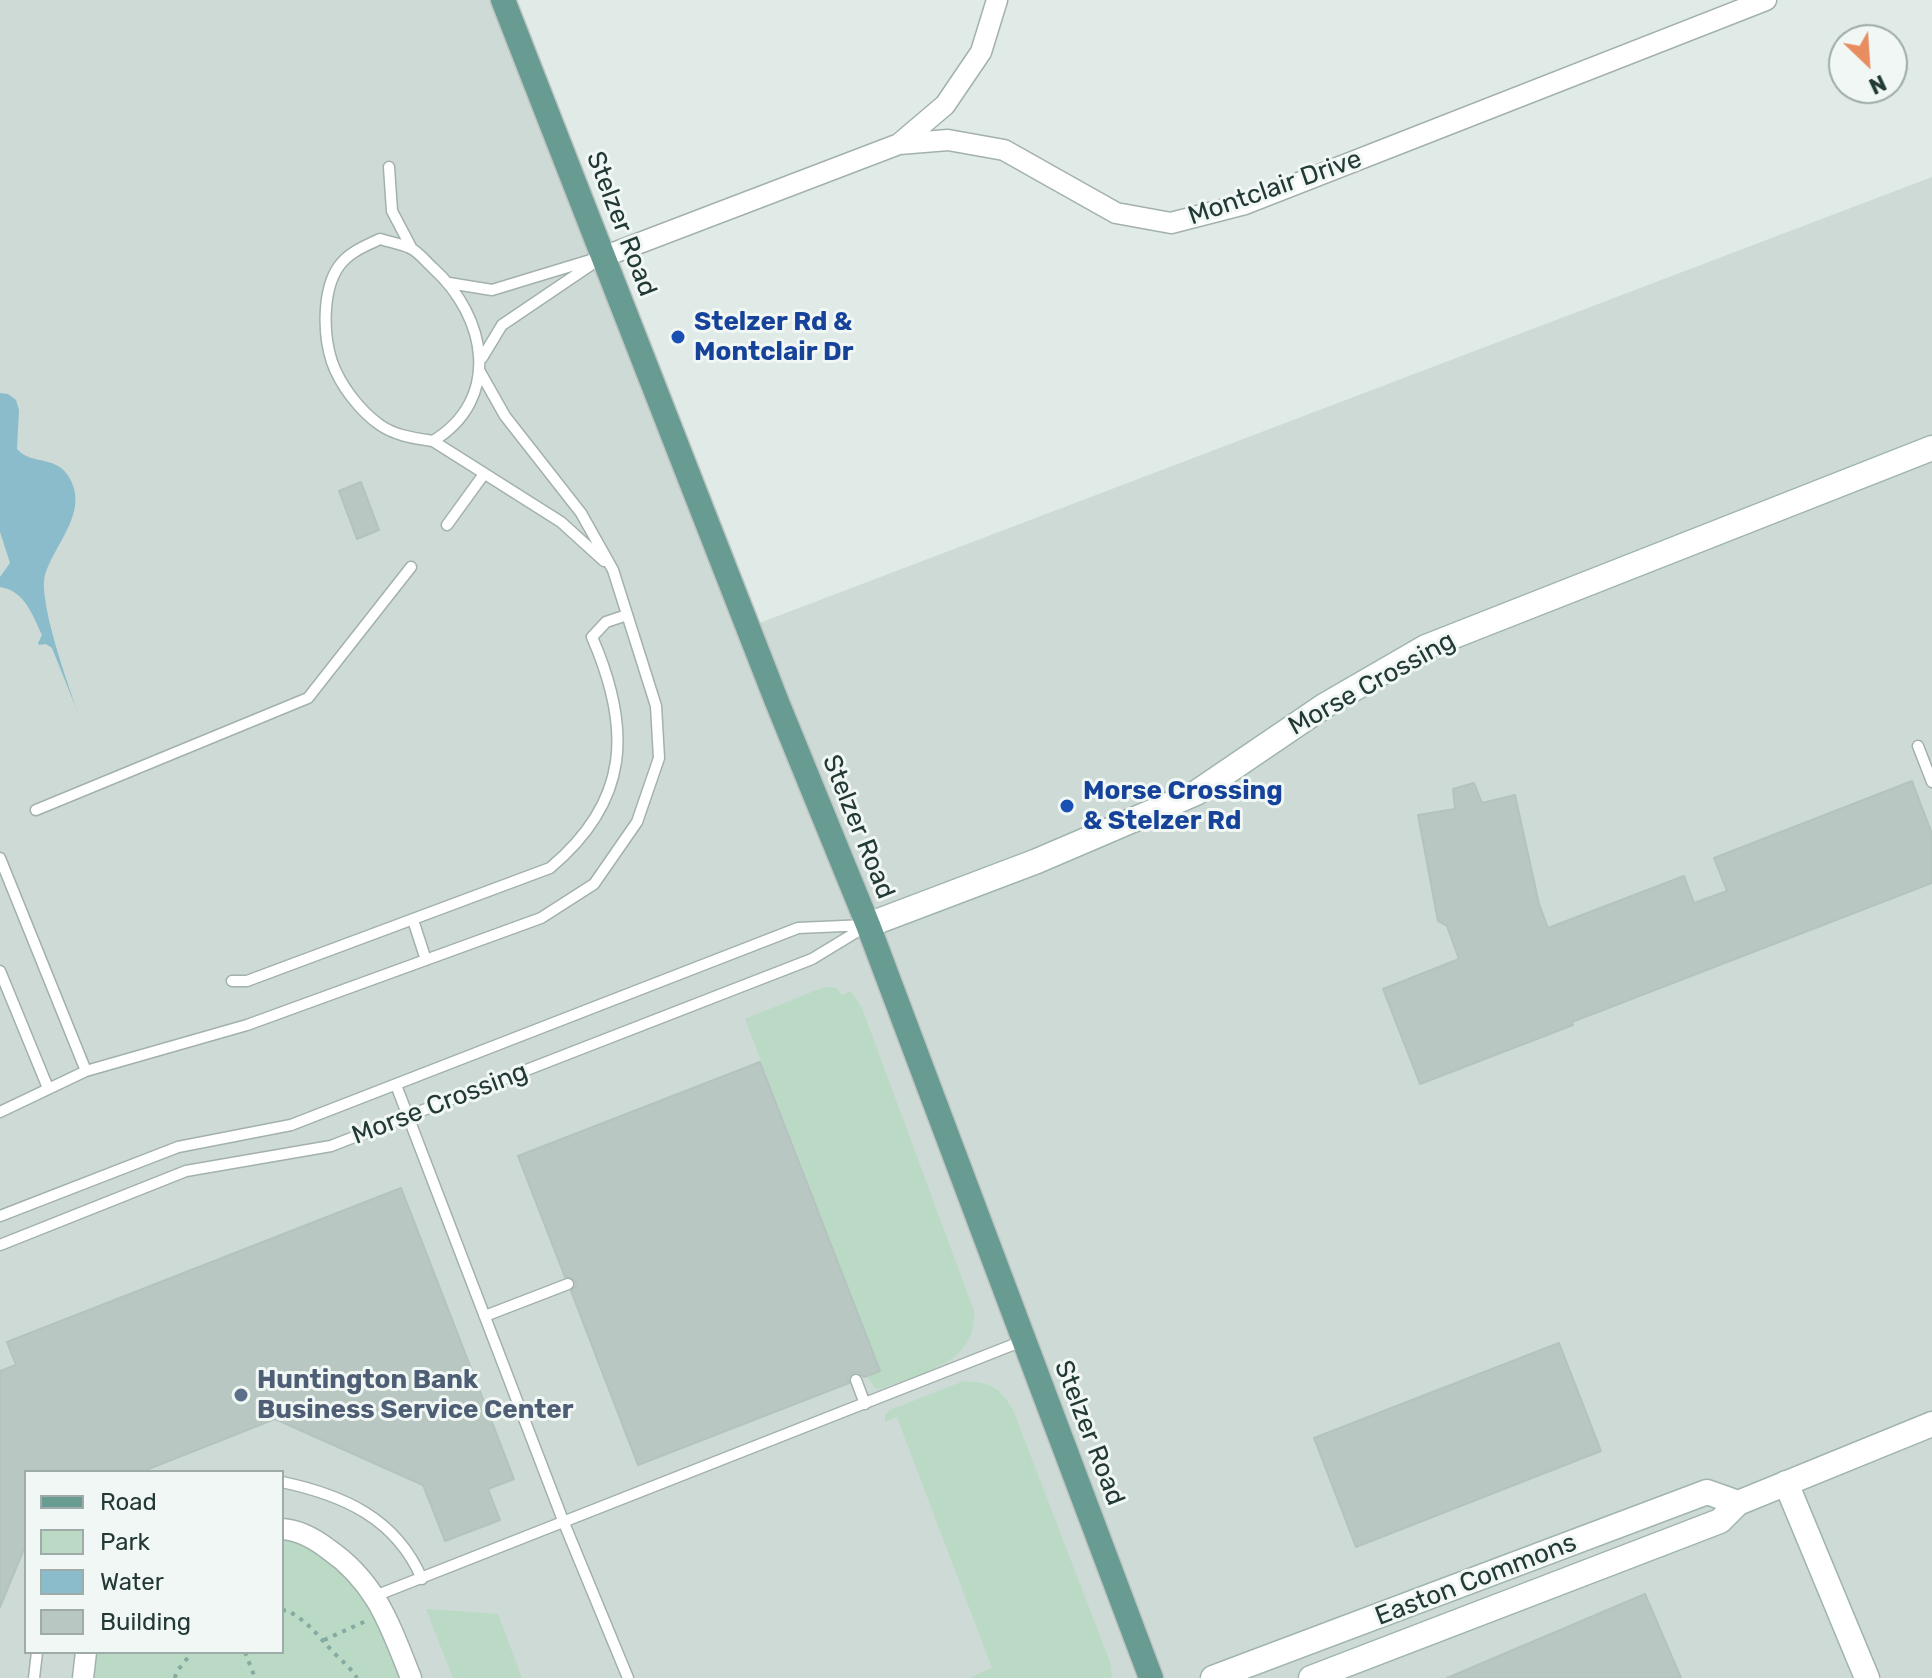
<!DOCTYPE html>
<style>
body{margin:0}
#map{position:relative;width:1932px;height:1678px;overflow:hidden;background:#e0eae6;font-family:Rubik,sans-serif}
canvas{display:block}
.legend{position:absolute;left:24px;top:1470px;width:260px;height:184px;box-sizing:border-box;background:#f0f7f4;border:2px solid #9eaba8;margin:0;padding:10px 14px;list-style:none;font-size:24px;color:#223935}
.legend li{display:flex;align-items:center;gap:16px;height:40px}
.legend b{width:40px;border:2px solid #9eaba8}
.north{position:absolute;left:1828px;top:24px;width:80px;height:80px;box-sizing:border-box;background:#f0f7f4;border:2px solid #9eaba8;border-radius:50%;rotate:155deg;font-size:22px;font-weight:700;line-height:32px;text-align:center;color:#223935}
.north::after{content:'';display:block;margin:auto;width:28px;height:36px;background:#e88d60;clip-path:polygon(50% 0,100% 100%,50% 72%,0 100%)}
</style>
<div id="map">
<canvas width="1932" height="1678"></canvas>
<ul class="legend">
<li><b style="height:10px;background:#689c93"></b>Road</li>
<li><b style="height:22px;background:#badac5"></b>Park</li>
<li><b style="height:22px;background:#8bbccb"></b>Water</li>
<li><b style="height:22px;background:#b9c7c2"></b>Building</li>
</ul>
<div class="north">N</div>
</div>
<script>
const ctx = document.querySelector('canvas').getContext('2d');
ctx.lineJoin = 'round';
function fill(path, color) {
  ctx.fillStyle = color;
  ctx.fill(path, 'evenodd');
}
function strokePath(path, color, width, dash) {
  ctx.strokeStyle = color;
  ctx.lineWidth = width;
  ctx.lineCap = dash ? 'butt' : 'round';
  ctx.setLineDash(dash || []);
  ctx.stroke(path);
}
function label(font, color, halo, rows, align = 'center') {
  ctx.font = font + ' Rubik,sans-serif';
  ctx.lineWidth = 6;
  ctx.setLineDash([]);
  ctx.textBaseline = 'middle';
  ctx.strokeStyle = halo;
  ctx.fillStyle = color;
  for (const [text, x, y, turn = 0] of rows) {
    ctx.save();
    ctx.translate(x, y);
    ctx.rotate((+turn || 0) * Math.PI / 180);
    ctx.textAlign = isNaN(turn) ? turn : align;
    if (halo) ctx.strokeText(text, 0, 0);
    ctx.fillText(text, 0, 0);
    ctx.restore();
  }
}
const built = new Path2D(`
 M0 0H503L749 627 1932 177V1678H0ZM26 1472H282V1652H26Z`);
const green = new Path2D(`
 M824 987 836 988 842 995 851 991 862 1008 974 1311C977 1364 921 1373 881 1389L875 1388 867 1376 880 1370 745 1019Z
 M964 1381C991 1383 999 1386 1013 1410L1110 1662 1112 1678H969L992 1668 897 1417 885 1422V1415L890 1410Z
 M282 1529 347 1562 411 1678H83L86 1652H282Z
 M426 1609 498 1614 522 1678H453Z`);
const water = new Path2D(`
 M0 393 8 394 16 400 19 410 17 449C33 467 60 453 72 483 86 515 54 545 45 575 38 601 68 684 78 713L52 648 46 644 39 645 38 643 42 635C32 614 25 591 0 587V577L10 563 0 532Z`);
const building = new Path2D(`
 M361 482 379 530 357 539 339 491Z
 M1912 781 1932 834V883L1572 1022 1573 1025 1420 1084 1383 989 1459 959 1447 926 1438 921 1418 815 1455 809 1453 789 1474 783 1482 803 1515 795 1539 904 1548 928 1684 876 1694 903 1727 891 1714 858Z
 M760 1062 880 1371 864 1377 858 1372 852 1373 848 1378 849 1383 638 1465 571 1291 576 1286 575 1280 565 1277 518 1156Z
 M401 1188 514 1479 488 1489 500 1520 445 1541 423 1485 275 1419 141 1472H26V1544L0 1607V1371L16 1365 7 1342Z
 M1559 1343 1601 1451 1356 1547 1314 1438Z
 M1645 1594 1681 1678H1447Z`);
const path = new Path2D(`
 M282 1611 286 1610C308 1621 318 1636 335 1654 343 1662 350 1667 357 1678
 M324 1640 366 1621
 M245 1652 255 1678
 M175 1678C176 1669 187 1661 191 1652`);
const lane = new Path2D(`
 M389 167 392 211 412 249
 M380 239C390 242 401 244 410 248 419 252 426 262 433 268 487 317 502 399 433 441 414 438 396 436 380 425 360 411 340 385 332 362 323 335 322 290 339 266 349 252 365 246 380 239Z
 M449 283 492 290 594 259
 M482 358 502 325 601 258
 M433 441 561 522 604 561
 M447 525 484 474
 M1918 746 1932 782
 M36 810 308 698 411 567
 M0 858 86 1071
 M413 920 426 960
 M0 971 48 1088
 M232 981H247L550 868C630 801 632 729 592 637L606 622 627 615
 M396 1085 564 1523 628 1678
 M0 1112 86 1071 247 1025 541 918 594 884 637 822 659 758 656 706 613 570 581 513 505 416 479 370
 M0 1216 178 1147 291 1125 798 928 866 925
 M0 1245 186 1171 331 1146 812 959 868 925
 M485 1316 568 1284
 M856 1380 865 1404
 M282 1482C343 1495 396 1518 422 1579
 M375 1596 1025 1340
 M34 1678 37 1652`);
const street = new Path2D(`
 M899 144 945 105 981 52 997 0
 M603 257 899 144 948 140 1004 150 1116 213 1171 223 1245 204 1766 0
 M282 1529C298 1530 315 1539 328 1549 376 1582 390 1625 411 1678
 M83 1678 86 1652`);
const secondary = new Path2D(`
 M868 925 1037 861 1196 793 1324 706 1426 647 1932 448
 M1786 1483 1867 1678
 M1213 1678 1707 1492 1738 1503
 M1311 1678 1720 1521 1738 1503 1932 1424`);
const primary = new Path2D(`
 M503 0 777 702 868 925 1151 1678`);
const markers = [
 [678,337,8,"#1a4fb4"],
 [1067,806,8,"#1a4fb4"],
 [241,1395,8,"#5c6f8a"]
];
const streetNames = [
 ["Montclair Drive",1275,188,-19],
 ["Stelzer Road",621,224,69],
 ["Morse Crossing",1372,684,-29],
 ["Stelzer Road",858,827,68],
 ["Morse Crossing",440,1104,-21],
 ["Stelzer Road",1089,1433,69],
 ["Easton Commons",1476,1580,-21]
];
const transitNames = [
 ["Stelzer Rd &",694,322],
 ["Montclair Dr",694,352],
 ["Morse Crossing",1083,791],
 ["& Stelzer Rd",1083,821]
];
const serviceNames = [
 ["Huntington Bank",257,1380],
 ["Business Service Center",257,1410]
];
fill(built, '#cedad5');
fill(green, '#badac5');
fill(water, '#8bbccb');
fill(building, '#b9c7c2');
strokePath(building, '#b3c3be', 2);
strokePath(lane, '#a3b1ad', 13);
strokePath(street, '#a3b1ad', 23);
strokePath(secondary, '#a0b5af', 27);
strokePath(primary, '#bdc4c2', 27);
strokePath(path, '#83aba2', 4, [4, 6]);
strokePath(lane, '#fff', 10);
strokePath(street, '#fff', 20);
strokePath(secondary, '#fff', 24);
strokePath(primary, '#689c93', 24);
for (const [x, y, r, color] of markers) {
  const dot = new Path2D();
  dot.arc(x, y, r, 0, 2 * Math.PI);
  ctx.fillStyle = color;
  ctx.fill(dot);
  strokePath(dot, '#f0f7f4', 3);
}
label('26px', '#223935', '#f0f7f4', streetNames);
label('bold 26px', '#164399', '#f0f7f4', transitNames, 'left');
label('bold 26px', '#4e5e75', '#f0f7f4', serviceNames, 'left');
</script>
